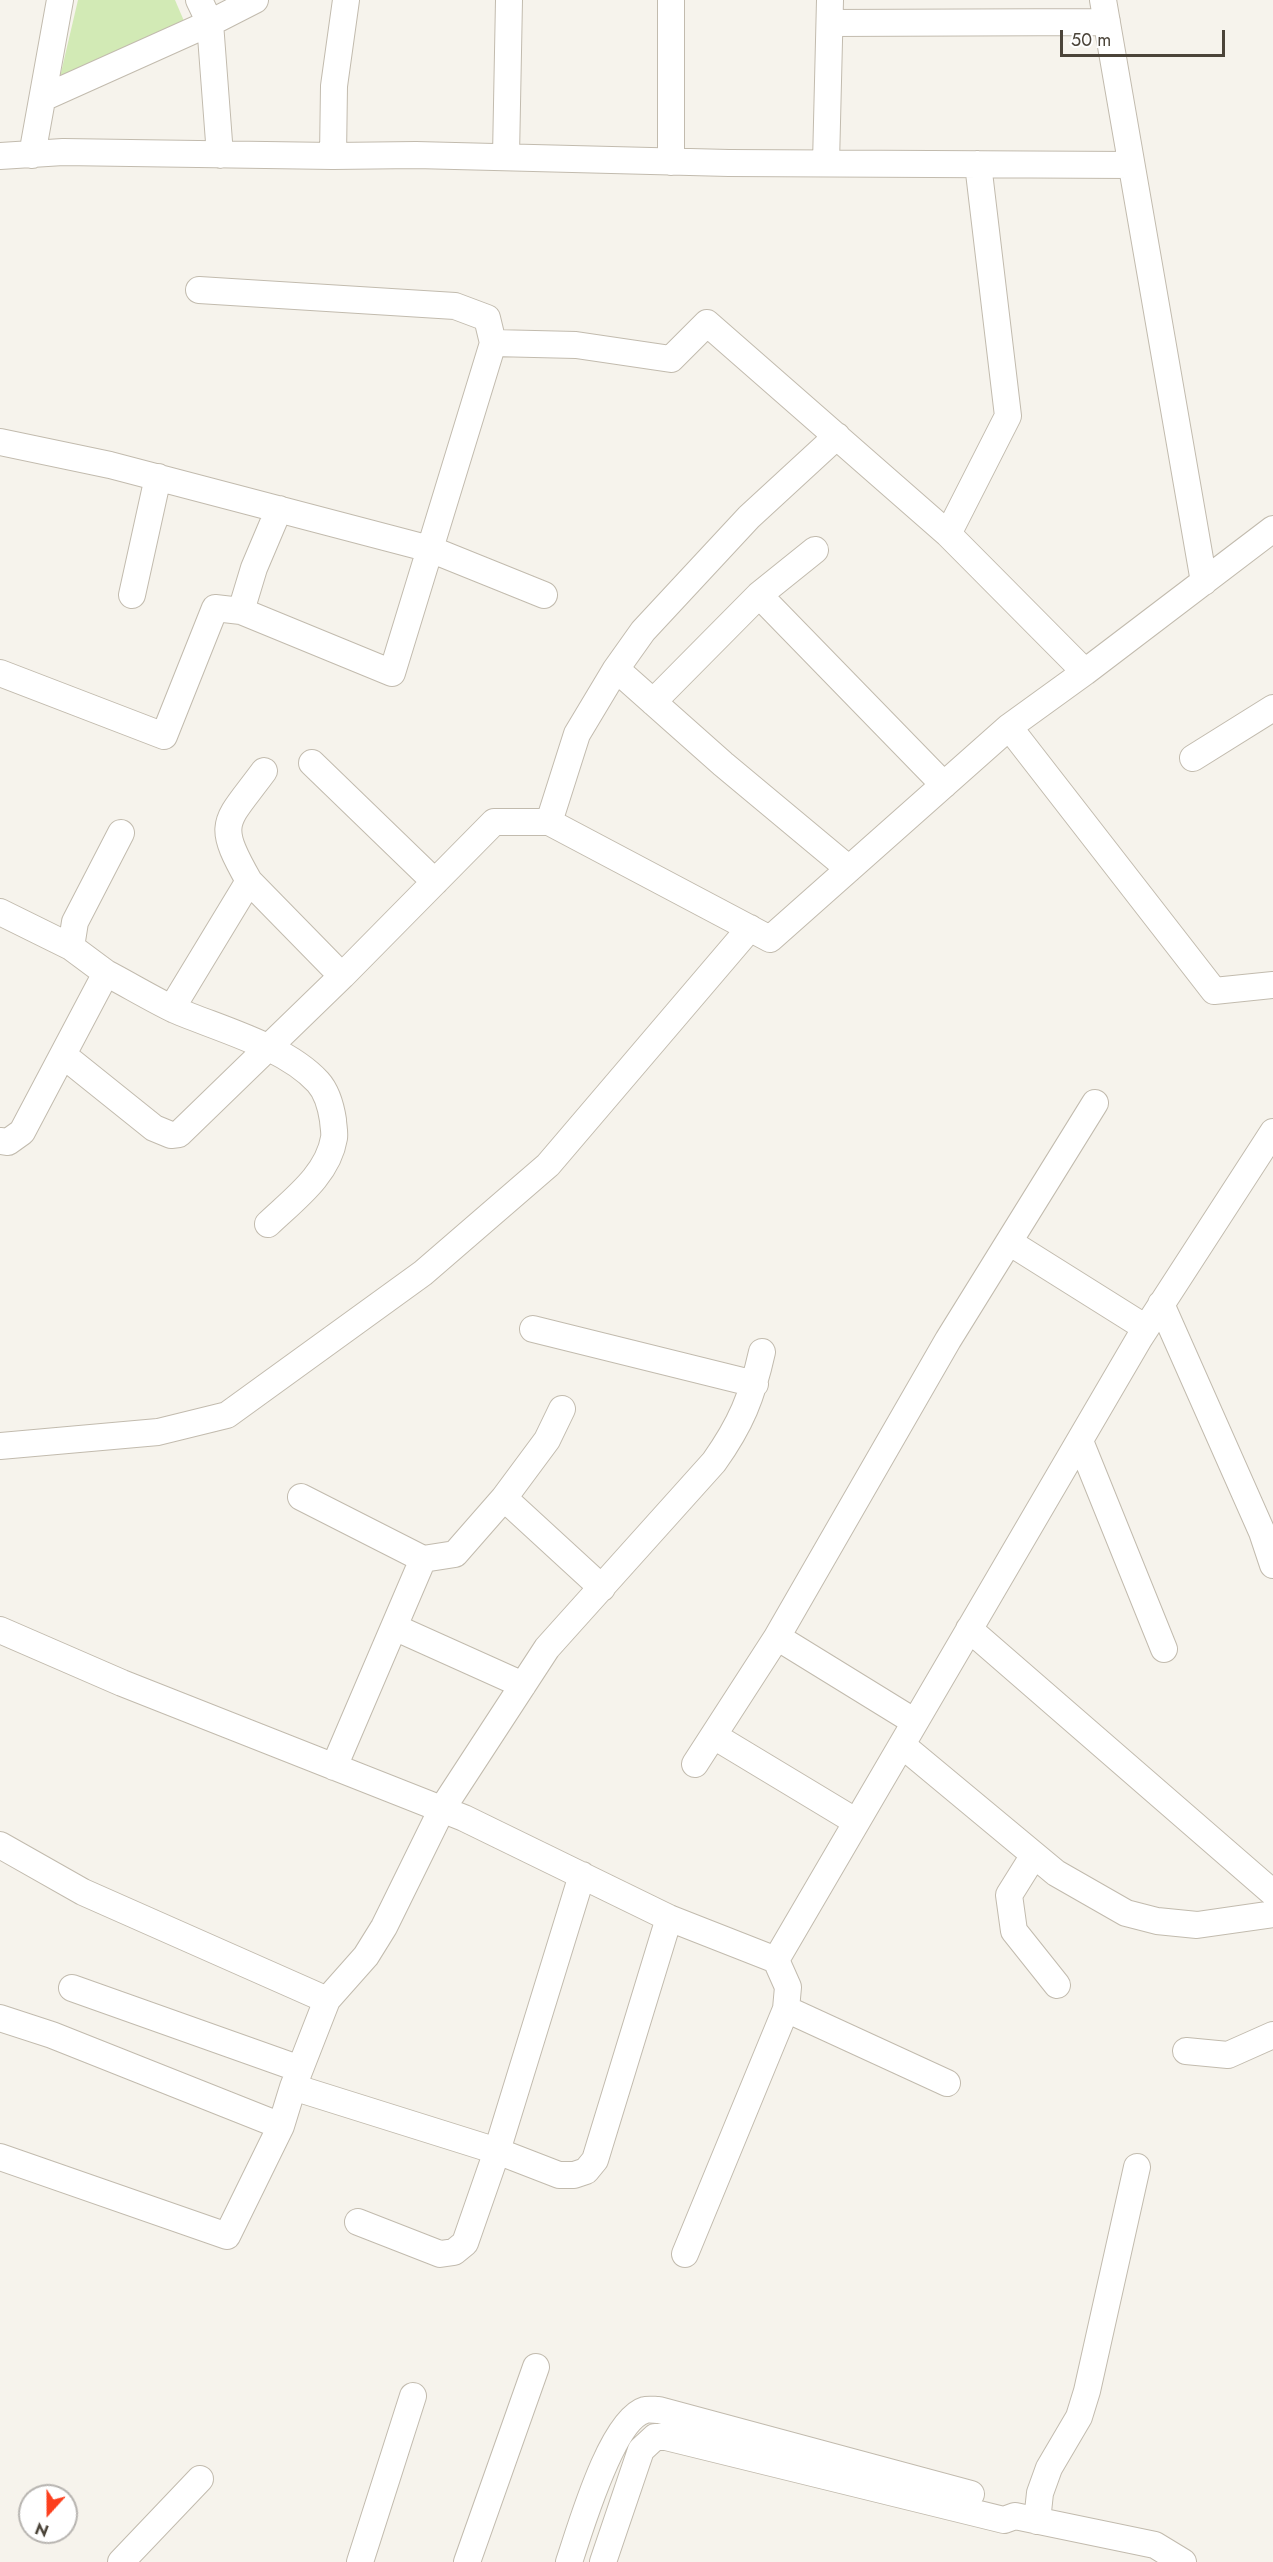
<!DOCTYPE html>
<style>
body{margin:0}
#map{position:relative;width:1273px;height:2562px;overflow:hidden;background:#f6f3ec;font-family:Jost,sans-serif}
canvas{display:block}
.north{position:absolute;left:18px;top:2484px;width:60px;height:60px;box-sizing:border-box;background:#fff;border:2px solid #b7b4b0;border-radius:50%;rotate:201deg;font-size:16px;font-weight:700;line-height:24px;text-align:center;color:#4b4439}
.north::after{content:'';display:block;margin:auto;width:21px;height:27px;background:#fc3f1d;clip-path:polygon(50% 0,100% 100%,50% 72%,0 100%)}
.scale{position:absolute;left:1060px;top:30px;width:165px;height:27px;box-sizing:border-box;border:3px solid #4b4439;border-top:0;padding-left:8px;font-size:18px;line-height:21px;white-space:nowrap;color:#4b4439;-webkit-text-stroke:4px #fff;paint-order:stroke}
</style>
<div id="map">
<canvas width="1273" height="2562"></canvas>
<div class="north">N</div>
<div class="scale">50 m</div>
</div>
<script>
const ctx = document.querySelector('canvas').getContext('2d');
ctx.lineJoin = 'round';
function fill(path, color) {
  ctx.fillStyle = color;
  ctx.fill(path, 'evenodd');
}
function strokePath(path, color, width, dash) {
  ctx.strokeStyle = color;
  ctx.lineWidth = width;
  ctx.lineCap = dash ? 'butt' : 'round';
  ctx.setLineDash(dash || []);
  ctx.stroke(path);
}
const green = new Path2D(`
 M78 0H175L184 21 59 81Z`);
const minor = new Path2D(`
 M199 0 210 23 220 155
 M1103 0 1204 582
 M830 23 1107 22
 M43 98 210 23 255 0
 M32 155 60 0
 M0 156 63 152 333 156 416 155 729 163 1131 165
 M333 156 334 86 346 0
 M506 156 509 0
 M671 162V0
 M826 163 830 0
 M493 343 576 345 671 359 707 323 948 534 1008 416 978 164
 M0 442 110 465 430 549 544 595
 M948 534 1085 672 1273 529
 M132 595 158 477
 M759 595 944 785
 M241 611 254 568 279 509
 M616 669 723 764 849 869
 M0 673 164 736 215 608 241 611 392 673 493 343 487 318 455 306 199 290
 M653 702 759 595 815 550
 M1009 727 1085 672
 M1193 758 1273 708
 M312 763 435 882
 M549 822 577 734 616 669 643 631 749 517 837 436
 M249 881 342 976
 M0 912 71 947
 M106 973 71 947 75 922 121 833
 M172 1008 249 881C215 821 225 824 264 771
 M63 1055 154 1128 171 1135 179 1134 342 976 494 822H549L770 939 1009 727 1214 991 1273 985
 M0 1141 8 1142 22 1132 106 973C129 985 152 999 175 1010 219 1029 285 1046 318 1082 327 1092 331 1107 333 1120 333 1125 335 1132 334 1138 328 1175 293 1200 268 1224
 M1009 1242 1146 1328
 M1161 1304 1262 1532 1273 1565
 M533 1329 755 1384
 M562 1409 547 1440 504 1498 602 1588
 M1080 1441 1164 1649
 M0 1446 158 1432 227 1415 423 1273 548 1165 750 928
 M301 1497 423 1559
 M394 1627 523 1685
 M969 1629 1273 1893
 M0 1630 122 1683 464 1818 669 1918 776 1960 1139 1339 1273 1132
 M915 1722 777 1637 948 1340 1095 1103
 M714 1736 855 1821
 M902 1745 1056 1873 1126 1913 1157 1921 1197 1925 1273 1914
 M695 1764 777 1637
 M334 1767 423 1559 455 1554 504 1498
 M0 1845 83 1892 327 2000 293 2087
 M1034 1855 1009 1895 1014 1931 1057 1985
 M72 1988 300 2069
 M327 2000 366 1956 384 1927 442 1809 547 1648 714 1462C741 1424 752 1397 762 1352
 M786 2009 947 2083
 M0 2018 52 2035 281 2126 293 2087 497 2151 559 2175H574L586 2171 595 2160 669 1918
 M1186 2051 1228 2055 1273 2035
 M0 2157 227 2236 281 2126
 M358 2222 440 2254 454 2252 465 2243 497 2151 582 1875
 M685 2254 786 2009 788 1987 776 1960
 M1037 2521 1040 2493 1049 2468 1079 2417 1087 2391 1137 2167
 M121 2562 200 2479
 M360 2562 413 2396
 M467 2562 536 2367
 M569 2562C580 2530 611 2420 645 2410 648 2409 655 2410 659 2410L971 2494
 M603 2562 641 2450 655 2437H666L1004 2520 1015 2516 1155 2545 1183 2562`);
fill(green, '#d2eab5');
strokePath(minor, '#c2bbae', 28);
strokePath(minor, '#fff', 26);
</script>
